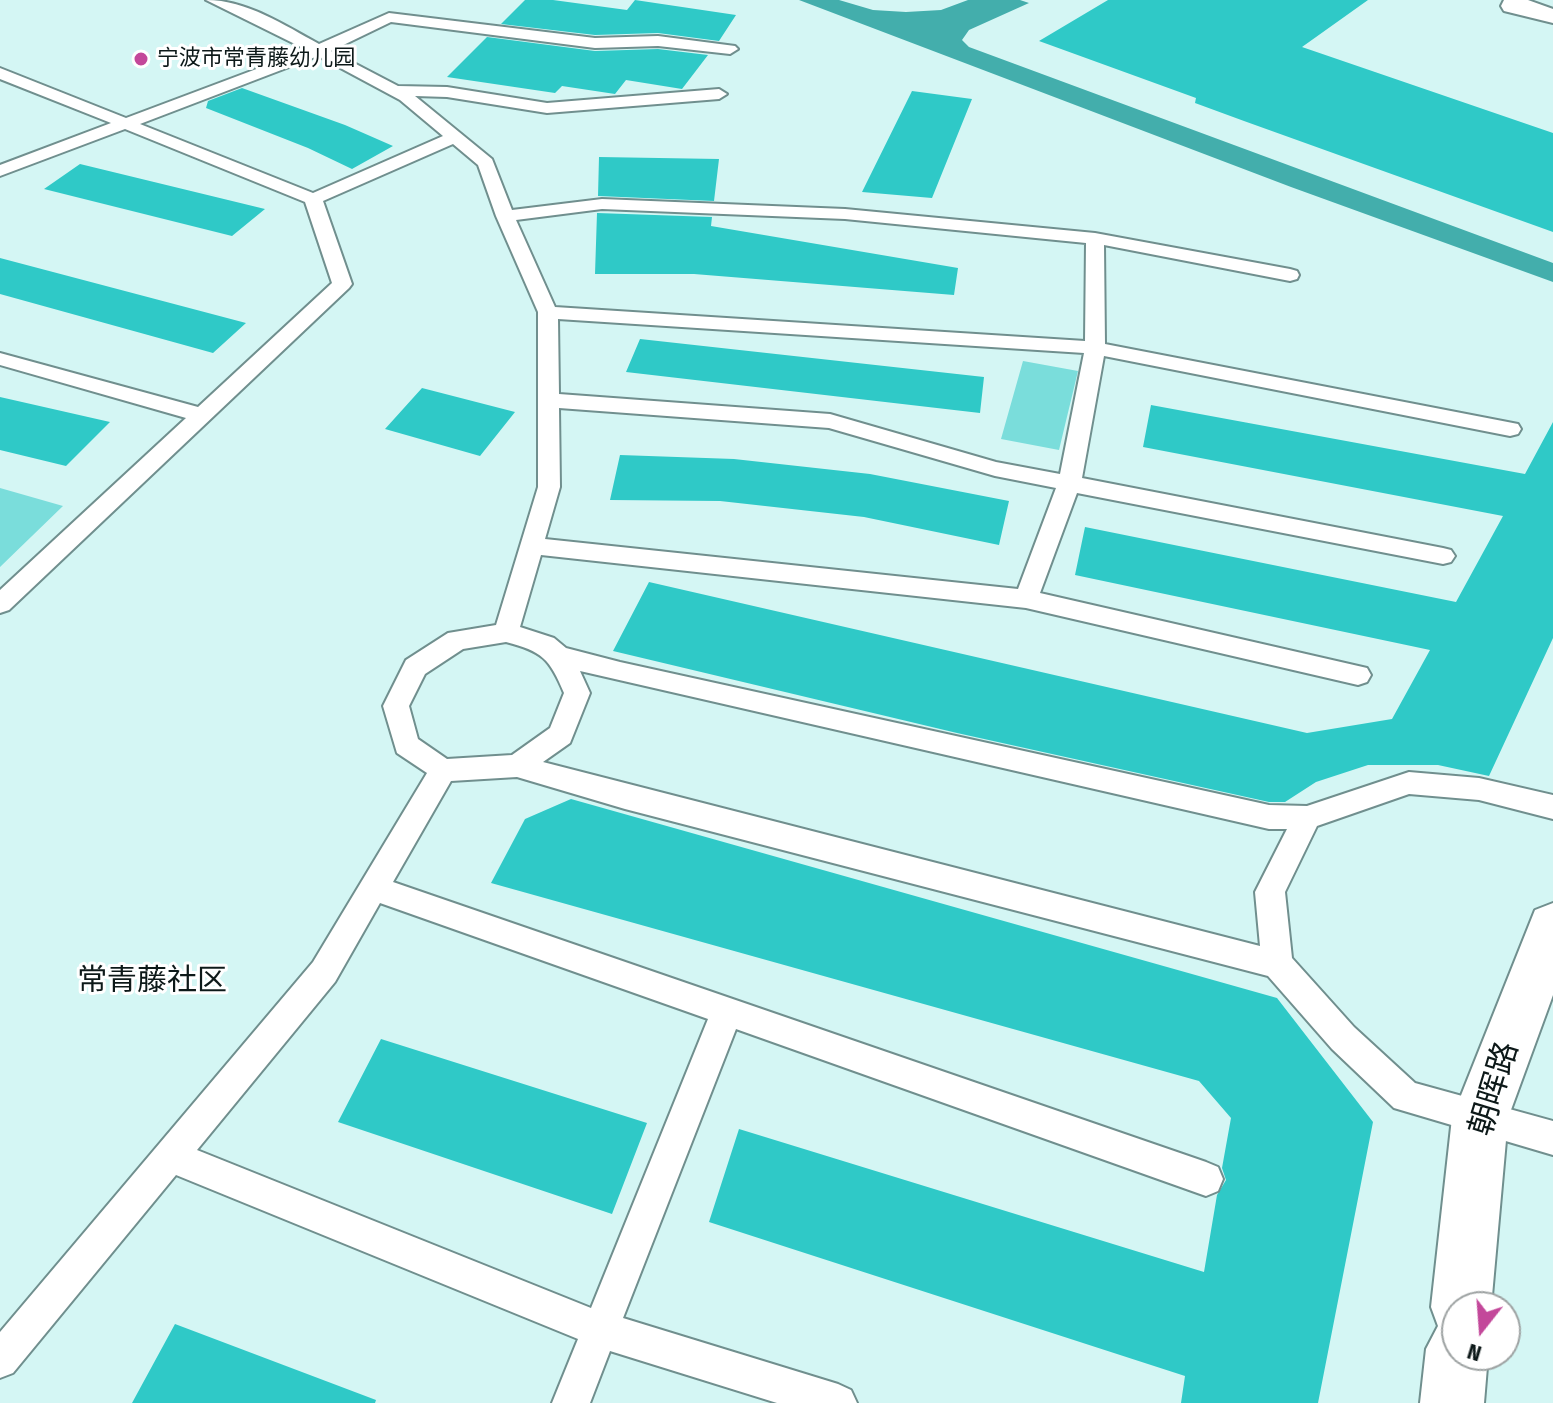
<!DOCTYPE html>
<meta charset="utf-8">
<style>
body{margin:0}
#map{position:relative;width:1553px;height:1403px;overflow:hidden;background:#d4f6f4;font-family:"Fira Sans Condensed",sans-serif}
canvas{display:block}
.north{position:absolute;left:1441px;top:1291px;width:80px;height:80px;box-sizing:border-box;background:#fff;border:2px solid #9ea3a3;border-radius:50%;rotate:197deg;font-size:22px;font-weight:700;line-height:32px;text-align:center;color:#0d1919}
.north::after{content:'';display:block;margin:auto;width:28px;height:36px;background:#c3489a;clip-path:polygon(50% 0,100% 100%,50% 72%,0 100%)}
</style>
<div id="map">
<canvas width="1553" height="1403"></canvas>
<div class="north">N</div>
</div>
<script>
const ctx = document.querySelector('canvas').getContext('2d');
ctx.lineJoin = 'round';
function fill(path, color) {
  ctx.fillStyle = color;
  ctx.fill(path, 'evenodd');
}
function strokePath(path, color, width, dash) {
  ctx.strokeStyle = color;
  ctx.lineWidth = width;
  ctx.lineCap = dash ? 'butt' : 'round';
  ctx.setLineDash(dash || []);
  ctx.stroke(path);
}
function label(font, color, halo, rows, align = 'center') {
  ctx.font = font + ' "Fira Sans Condensed","Noto Sans SC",sans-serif';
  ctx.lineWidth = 6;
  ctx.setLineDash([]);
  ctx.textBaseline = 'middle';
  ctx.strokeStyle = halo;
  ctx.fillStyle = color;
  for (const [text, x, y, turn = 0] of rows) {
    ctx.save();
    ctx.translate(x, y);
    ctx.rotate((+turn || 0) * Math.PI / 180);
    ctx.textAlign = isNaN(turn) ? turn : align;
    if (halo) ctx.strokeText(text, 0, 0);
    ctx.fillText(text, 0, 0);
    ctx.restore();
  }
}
const green = new Path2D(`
 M1023 361 1078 371 1059 450 1001 439Z
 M0 488 63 506 0 567Z`);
const water = new Path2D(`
 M799 0H839L873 10 906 12 941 10 968 0H1020L1029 3 969 30 962 40 969 47 1553 263V282L1291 187Z`);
const building = new Path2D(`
 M525 0H553L627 10 635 0 736 15 719 41 658 33 595 35 501 24Z
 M1108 0H1368L1302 47 1553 133V232L1244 121 1195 103 1196 98 1039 41Z
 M487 37 595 51 658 49 708 55 682 89 626 80 615 94 562 86 555 93 447 77Z
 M242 88 345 125 393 146 352 169 308 148 206 108 208 101Z
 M912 91 972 99 932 198 862 192Z
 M599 157 719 159 714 201 598 196Z
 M80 164 265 209 232 236 44 189Z
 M597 213 712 217 711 226 958 268 954 295 694 274H595Z
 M0 258 246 323 213 353 0 294Z
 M640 339 984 377 980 413 626 372Z
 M422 388 515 412 480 456 385 429Z
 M0 397 110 422 66 466 0 450Z
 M1151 405 1525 474 1553 422V638L1489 776 1438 765H1368L1316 782 1285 802H1269L957 733 613 651 649 582 1307 733 1392 719 1430 650 1075 575 1085 527 1456 602 1503 516 1143 447Z
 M620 455 734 459 870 474 1009 501 999 545 864 517 720 501 610 500Z
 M571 799 1277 998 1373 1122 1318 1403H1181L1185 1376 709 1222 739 1129 1204 1272 1217 1195 1226 1180 1222 1168 1231 1118 1199 1081 491 883 525 819Z
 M381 1039 647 1123 612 1214 338 1122Z
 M175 1324 376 1400 375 1403H132Z`);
const lane = new Path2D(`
 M206 0C247 0 284 25 319 44L389 13 595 38 658 36 735 46 738 49 730 54 658 46 595 48 391 22 331 51 398 86 447 87 547 103 719 89 727 94 719 99 547 113 447 97 415 96 492 159 512 210 602 199 845 209 1095 233 1290 269 1297 271 1299 275 1297 279 1290 281 1104 245 1105 344 1518 424 1521 429 1518 434 1510 436 1104 356 1082 478 1443 548 1451 550 1455 556 1451 562 1443 564 1077 493 1040 593 1367 668 1371 675 1367 682 1358 685 1026 608 541 555 520 627 554 638 566 648 620 662 1269 805 1307 806 1409 772 1479 778 1553 795V819L1479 800 1409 794 1317 826 1285 892 1292 958 1354 1027 1415 1083 1553 1121V1155L1394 1108 1332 1049 1268 976 625 809 517 777 451 781 393 882 1206 1162 1218 1167 1223 1179 1218 1191 1206 1196 736 1029 623 1318 838 1384 851 1390 857 1403H777L610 1351 590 1403H552L578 1339 176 1175 13 1373 0 1378V1332L313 962 427 773 397 753 383 706 406 660 448 633 496 625 538 487V312L496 216 478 165 453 144 323 201 352 284 349 288 9 610 0 613V590L186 418 0 365V353L198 407 332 283 305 202 125 129 0 176V165L111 123 0 79V68L126 118 307 50ZM318 56 400 100 443 136 313 193 140 124ZM602 209 845 219 1086 243 1085 341 555 307 516 220ZM558 319 1084 353 1060 474 996 462 830 414 559 394ZM559 408 829 428 995 476 1056 488 1018 589 545 539 560 487ZM506 642C542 651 550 659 564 693L550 728 512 755 447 759 418 739 409 706 425 674 463 649ZM580 671 1269 829H1287L1255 892 1260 946 543 762 570 743 590 693ZM380 903 708 1019 591 1308 197 1150 335 982Z`);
const street = new Path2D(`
 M1504 0H1528L1553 9V23L1504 11 1501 6Z`);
const secondary = new Path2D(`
 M1553 903V995L1508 1118 1491 1307H1457V1355H1488L1484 1403H1420L1426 1349 1438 1326 1431 1307 1452 1118 1535 910Z`);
const markers = [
 [141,59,8,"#c3489a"]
];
const farPoinames = [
 ["宁波市常青藤幼儿园",157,59]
];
const quarterNames = [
 ["常青藤社区",152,982]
];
const nearStreetnames = [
 ["朝晖路",1495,1089,-73]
];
fill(green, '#7adddb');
fill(water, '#43aeac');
fill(building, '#2fc9c7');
strokePath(lane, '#708f8e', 4);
strokePath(street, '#708f8e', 4);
strokePath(secondary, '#708f8e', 4);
fill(lane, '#fff');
fill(street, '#fff');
fill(secondary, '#fff');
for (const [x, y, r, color] of markers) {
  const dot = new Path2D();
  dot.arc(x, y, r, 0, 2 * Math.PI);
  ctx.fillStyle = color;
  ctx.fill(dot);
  strokePath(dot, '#fff', 3);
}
label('22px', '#0d1919', '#fff', farPoinames, 'left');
label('30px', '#0d1919', '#fff', quarterNames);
label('32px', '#0d1919', '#fff', nearStreetnames);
</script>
